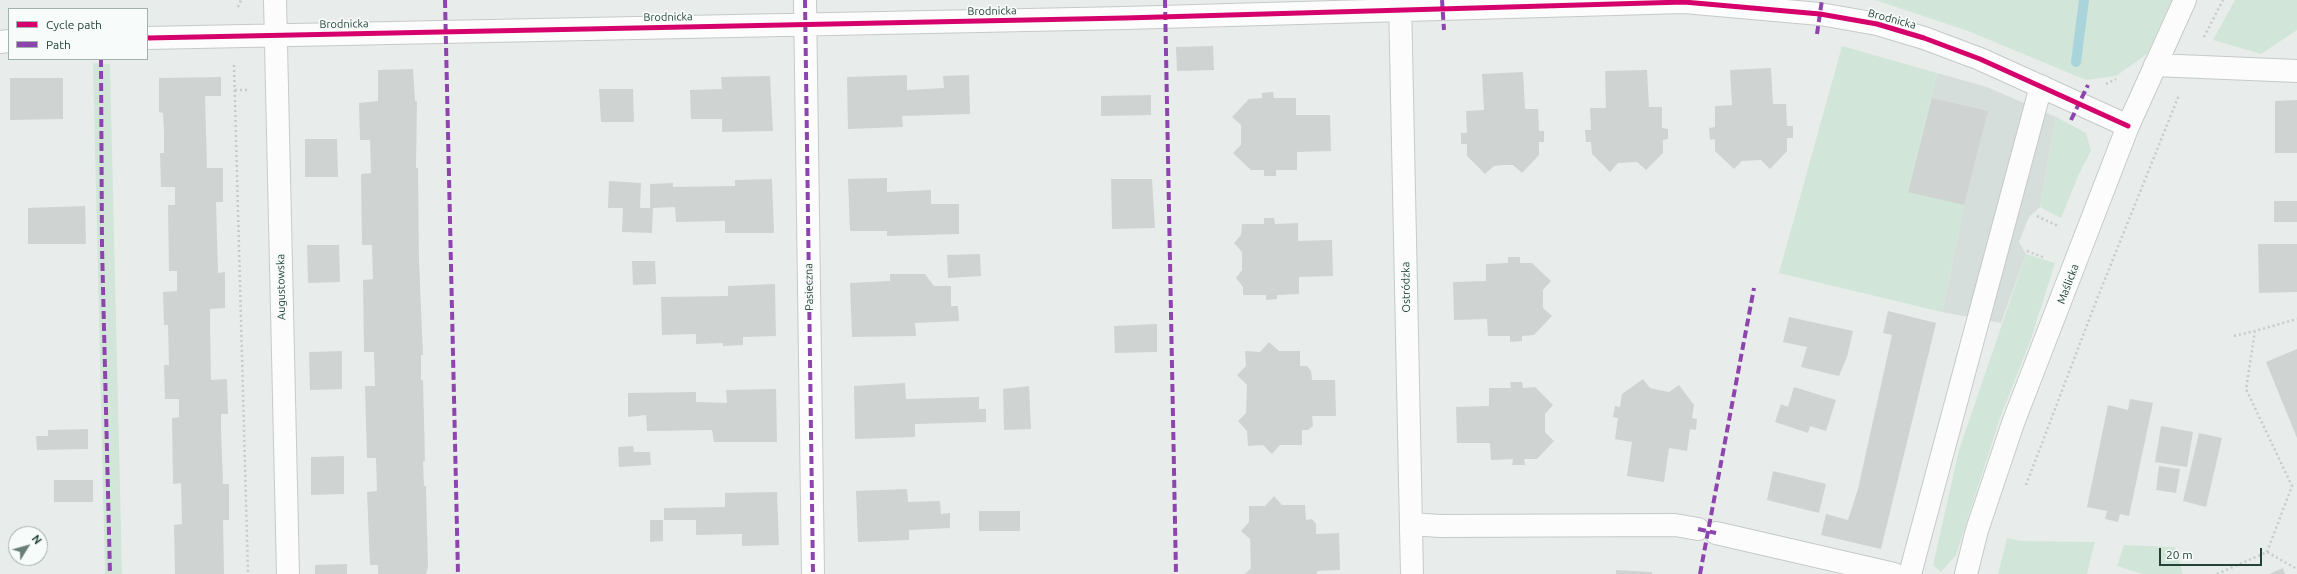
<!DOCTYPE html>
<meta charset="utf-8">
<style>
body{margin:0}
#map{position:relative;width:2297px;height:574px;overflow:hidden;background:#e8edeb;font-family:Ubuntu,sans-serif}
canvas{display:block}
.legend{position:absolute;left:8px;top:8px;width:140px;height:52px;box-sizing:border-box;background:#f7fbf9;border:1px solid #a3b1ad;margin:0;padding:5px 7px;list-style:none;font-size:12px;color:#24423a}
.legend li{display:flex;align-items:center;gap:8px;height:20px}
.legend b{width:20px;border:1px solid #a3b1ad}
.north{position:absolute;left:8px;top:526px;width:40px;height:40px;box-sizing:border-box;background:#f7fbf9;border:1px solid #a3b1ad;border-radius:50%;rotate:53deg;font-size:11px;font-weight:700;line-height:16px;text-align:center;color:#24423a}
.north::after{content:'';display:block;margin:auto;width:14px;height:18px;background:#697e78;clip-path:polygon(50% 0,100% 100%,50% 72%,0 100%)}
.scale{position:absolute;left:2159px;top:548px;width:103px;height:18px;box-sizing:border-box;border:2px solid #24423a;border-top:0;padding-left:5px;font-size:12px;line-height:14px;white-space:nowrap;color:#24423a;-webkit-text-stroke:3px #f7fbf9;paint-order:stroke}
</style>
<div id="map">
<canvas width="2297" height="574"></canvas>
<ul class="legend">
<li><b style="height:5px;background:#d6006c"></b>Cycle path</li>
<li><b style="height:5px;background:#8e44ad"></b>Path</li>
</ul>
<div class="north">N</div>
<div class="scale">20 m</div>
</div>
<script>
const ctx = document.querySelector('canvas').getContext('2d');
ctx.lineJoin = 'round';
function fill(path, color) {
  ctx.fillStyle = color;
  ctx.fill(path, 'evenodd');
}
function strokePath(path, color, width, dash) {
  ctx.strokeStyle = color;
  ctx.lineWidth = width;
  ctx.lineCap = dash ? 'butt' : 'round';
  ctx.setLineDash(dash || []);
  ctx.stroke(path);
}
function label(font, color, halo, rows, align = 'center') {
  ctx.font = font + ' Ubuntu,sans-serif';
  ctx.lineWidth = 3.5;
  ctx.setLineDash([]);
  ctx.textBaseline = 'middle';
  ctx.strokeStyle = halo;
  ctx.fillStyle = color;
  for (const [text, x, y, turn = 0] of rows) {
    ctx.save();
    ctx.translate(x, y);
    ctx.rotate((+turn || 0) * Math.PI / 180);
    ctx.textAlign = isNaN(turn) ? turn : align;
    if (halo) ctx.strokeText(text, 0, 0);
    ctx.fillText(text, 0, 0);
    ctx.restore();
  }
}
const built = new Path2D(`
 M1937 73 1987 87 2056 117 2040 207 2029 217 2019 242 2026 254 2001 323 1942 312 1964 205 1908 192Z`);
const green = new Path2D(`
 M1875 0H2172L2147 54 2116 76 2086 80 1968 31Z
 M2235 0H2297V30L2261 54 2213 40Z
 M1842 46 1937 73 1908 191 1964 205 1942 312 1779 273Z
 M93 63 110 64 122 574H105Z
 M2056 117 2086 133 2091 151 2079 174 2061 218 2040 207Z
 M2026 254 2055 263 2031 339 2000 418 1956 555 1941 572 1933 565 1959 450Z
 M2007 538 2021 541 2095 542 2087 574H1998Z
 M2124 545 2175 547 2183 574H2142L2117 566Z`);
const stream = new Path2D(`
 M2076 62 2084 0`);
const building = new Path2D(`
 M1213 46 1214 70 1177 71 1176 47Z
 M1771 68 1773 104H1786L1787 126H1793V138H1787V151L1770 169 1761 160 1742 161 1734 169 1715 151V139L1710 140 1709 128 1715 127V106L1732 105 1730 70Z
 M413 69 415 101H417L416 168H418L419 261 423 355H421V380H423L425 461H423L424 486H426L428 567 426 574H378V565H370L367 492 377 491 376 458H367L365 386H375L374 352H364L363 280 373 279 372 245H362L361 174 371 173 370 140H360L359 103 378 101V70Z
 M1647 70 1649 107H1662V128L1668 129V139L1663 140V153L1646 170 1637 162 1618 163 1610 172 1592 154 1591 142H1586L1585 130H1591L1590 108H1606L1605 71Z
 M1523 72 1525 109H1538L1539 131H1544V142H1539V155L1522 173 1513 165H1503L1494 166 1485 174 1467 156V144H1461V133H1467L1466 111 1484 110 1482 74Z
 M907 75V90L944 88 943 76 969 75 970 114 902 116 903 127 848 129 847 77Z
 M770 76 773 131 722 132V119H691L690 90 722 89 721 77Z
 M221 77V96H205L207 168H223V202H216L218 273 225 272V308L210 309V324L211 380 227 379 228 414H221V429L223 484H229V520H223L224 574H175L174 525 182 524 181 483 173 484 172 418 179 417V399H165L164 365H169L168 325H164L163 292 177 291V271H169L168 205H175V187H161L160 153H164V132L163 113 159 112V78Z
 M10 78H63V119L10 120Z
 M599 89H633L634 122H601Z
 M1273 92 1274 98H1296V115H1330L1331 151 1297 152V170H1276V176H1264V170H1251L1233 153 1241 145V125L1232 117 1249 99 1262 98V93Z
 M1151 95V115L1101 116V96Z
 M1932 98 1988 111 1964 205 1908 192Z
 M2297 100V153H2275V101Z
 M305 139H337L338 177H305Z
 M887 178V192L931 190V204H959V234L887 236V231H850L848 179Z
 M772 179 774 233H725V221L676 222 675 207 653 208 652 233 622 232 623 208H608L609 181 641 183 640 208H650V184L673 183V187L735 186V180Z
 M1111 179H1152L1155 228 1112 229Z
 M2274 201H2297V222H2274Z
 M85 206 86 244H28V208Z
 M1264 218H1274L1275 224 1298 223V241L1332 240 1333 276 1299 277V294L1277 295V299L1266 300V295H1243V287L1236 278 1242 270V252L1234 243 1241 235 1242 224H1264Z
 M2258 244H2297V292L2259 293Z
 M307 245H339L340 282 308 283Z
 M980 254 981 276 948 278 947 255Z
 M1508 257H1520V263H1532L1551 281 1543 290V308L1552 316 1534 335 1522 336V341L1510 342V336H1488L1487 319 1454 320 1453 282 1486 281V264L1508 263Z
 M632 261H655L656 284 633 285Z
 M890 274H925L934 286H951V306H958L959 321 915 323 916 336 852 337 850 283 890 281Z
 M775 284 776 336 743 337V345L723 346V343L696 344V334L662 335 661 297 728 296V286Z
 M1888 311 1936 323 1881 549 1821 535 1826 514 1848 520 1858 489 1892 335 1883 333Z
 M1789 317 1853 331 1847 357 1839 376 1801 367 1807 347 1783 342Z
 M1157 324V352L1115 353 1114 326Z
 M1269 342 1279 351H1300V366H1307L1311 371 1312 380H1335L1336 416H1312L1313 426 1308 430H1302V445H1280L1272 454 1263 445 1248 446 1247 431 1238 421 1246 413 1247 385 1237 375 1246 366 1245 351 1260 352Z
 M2297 349V438L2266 362Z
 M342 351V389L310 390 309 352Z
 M1643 379 1650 388 1659 390 1669 392 1679 385 1694 405 1692 418 1697 419 1696 430 1690 429 1687 451 1669 448 1664 482 1627 476 1632 442 1615 439 1618 418 1613 417 1615 406 1620 407 1622 394Z
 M1510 382H1522L1523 388 1535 387 1553 405 1545 414V432L1554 441 1537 459H1524L1525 465H1512L1513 459 1491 460 1490 443H1457L1456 407 1489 406V388H1511Z
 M905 383 906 399 979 397V409H986V422L915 424V437L855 439 854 386Z
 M1029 386 1031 429 1004 430 1003 389Z
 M1794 387 1836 400 1826 431 1810 426 1808 433 1775 422 1781 404 1788 407Z
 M776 389 777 442H714L712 430 647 431 646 415 628 417V393L696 392V402L727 403 726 390Z
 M2130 399 2153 403 2129 516 2120 514 2118 522 2105 519 2107 511 2087 507 2108 405 2128 410Z
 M2161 426 2193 432 2187 467 2155 462Z
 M88 429V449L37 450 36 436H48V430Z
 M2199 433 2222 438 2206 507 2183 501Z
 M633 446 634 452H650L651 465 619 467 618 447Z
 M344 456V494L311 495V457Z
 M2159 466 2180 469 2176 493 2156 490Z
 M1773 471 1826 484 1819 513 1767 500Z
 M54 480H93V502H54Z
 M907 489 908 502 940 501 941 514 950 513V528L909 530V540L858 542 856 491Z
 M777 492 779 545 742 546V534L696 535V520H664V508L725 507V493Z
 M1274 496 1282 505H1305L1306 520 1312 519 1316 524V534L1339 533 1340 570 1317 571V574H1245L1251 568 1250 539 1241 531 1249 522V506H1265Z
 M979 511H1020V531H979Z
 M650 520H663V541L650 542Z
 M347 564V574H315V565Z
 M2283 568 2285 574H2269Z
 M1616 570 1652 572V574H1616Z`);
const path = new Path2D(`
 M238 7 241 0
 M2204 37 2223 0
 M234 65 248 574
 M2106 84 2116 79
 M235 90H249
 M2037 216 2058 226
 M2027 251 2045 258
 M2234 336 2255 331
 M2026 485 2097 299 2179 95
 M2267 552 2292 486 2246 389 2255 331 2297 319
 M2217 574 2267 552 2297 569`);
const minor = new Path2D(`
 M275 0 288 574
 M805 0 813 574
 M1400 0 1412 574
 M147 38 1125 18 1684 2 1820 14 1877 24 1924 38 1980 59 2128 126
 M0 42 9 41
 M2155 65 2297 71
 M1411 524 1440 526 1675 525 1698 529
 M1716 533 1894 574
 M1910 574 2041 86
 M1966 574 1977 530 2013 423 2128 126 2185 0`);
const quiet = new Path2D(`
 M445 0 458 574
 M805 0 813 574
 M1165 0 1176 574
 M1442 0 1444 30
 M1817 34 1822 0
 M101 59 102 246 110 574
 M2071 120 2088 85
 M1698 529 1716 533
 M1700 574 1754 288`);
const cycleway = new Path2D(`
 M147 38 1125 18 1684 2 1820 14 1877 24 1924 38 1980 59 2128 126`);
const streetNames = [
 ["Brodnicka",992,11,-1],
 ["Brodnicka",668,17,-1],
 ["Brodnicka",1892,19,15],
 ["Brodnicka",344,24,-1],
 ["Maślicka",2068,284,-69],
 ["Augustowska",281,287,-91],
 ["Pasieczna",809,287,-91],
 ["Ostródzka",1406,287,-91]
];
fill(built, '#d6dedb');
fill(green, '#d1e6d8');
strokePath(stream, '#a9d4db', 10);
fill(building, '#cfd4d2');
strokePath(minor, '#c5cac8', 24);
strokePath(path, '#c3ccca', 2.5, [2, 3]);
strokePath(minor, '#fcfcfc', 22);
strokePath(quiet, '#8e44ad', 4, [8, 4]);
strokePath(cycleway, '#d6006c', 5);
label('11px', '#24423a', '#f7fbf9', streetNames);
</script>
